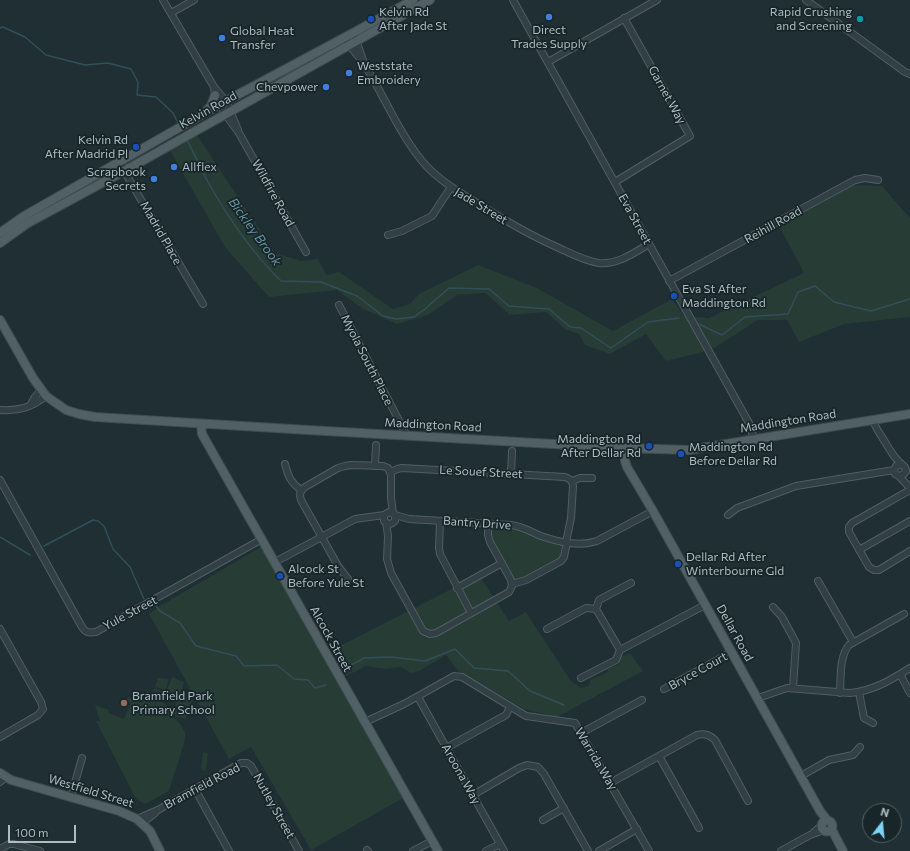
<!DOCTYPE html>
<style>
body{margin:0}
#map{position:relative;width:910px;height:851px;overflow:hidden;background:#1f2f34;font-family:Commissioner,sans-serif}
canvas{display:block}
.north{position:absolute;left:862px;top:803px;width:40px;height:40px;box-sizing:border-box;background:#182529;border:1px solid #536166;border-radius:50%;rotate:16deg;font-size:11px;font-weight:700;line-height:16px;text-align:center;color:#acbcc2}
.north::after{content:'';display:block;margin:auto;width:14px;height:18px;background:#7ed3f5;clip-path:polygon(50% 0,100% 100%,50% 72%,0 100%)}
.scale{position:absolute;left:8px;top:825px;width:68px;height:18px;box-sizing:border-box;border:2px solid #acbcc2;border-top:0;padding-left:5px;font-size:12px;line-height:14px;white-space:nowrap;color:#acbcc2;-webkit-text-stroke:3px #182529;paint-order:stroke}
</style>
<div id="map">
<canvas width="910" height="851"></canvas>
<div class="north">N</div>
<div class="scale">100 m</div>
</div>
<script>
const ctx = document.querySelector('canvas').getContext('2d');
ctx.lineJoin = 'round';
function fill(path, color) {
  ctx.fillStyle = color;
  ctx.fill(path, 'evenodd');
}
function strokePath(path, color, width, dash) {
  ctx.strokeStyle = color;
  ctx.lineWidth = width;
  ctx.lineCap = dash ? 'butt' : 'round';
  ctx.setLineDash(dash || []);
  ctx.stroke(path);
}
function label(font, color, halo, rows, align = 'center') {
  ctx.font = font + ' Commissioner,sans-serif';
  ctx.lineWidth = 3.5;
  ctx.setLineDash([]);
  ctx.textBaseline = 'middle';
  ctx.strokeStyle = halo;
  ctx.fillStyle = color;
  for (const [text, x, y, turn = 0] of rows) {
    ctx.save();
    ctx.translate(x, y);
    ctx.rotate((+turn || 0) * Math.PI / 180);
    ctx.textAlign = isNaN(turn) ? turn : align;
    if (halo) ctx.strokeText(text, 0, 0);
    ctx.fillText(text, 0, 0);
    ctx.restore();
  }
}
const green = new Path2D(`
 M197 135 275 253 301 261 318 259 326 275 339 272 393 309 410 304 419 294 478 265 537 288 613 331 672 299 684 316 709 318 804 273 779 226 853 185 882 186 910 218V317L844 324 799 342 787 320H758L711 350 666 361 646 334 610 354 585 345 579 334 565 329 546 312 510 315 485 293 457 295 428 315 397 324 363 309 337 290 269 297 225 247 169 149Z
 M503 524 567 542 564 557 556 564 512 584 494 550 487 527Z
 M261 547 364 727 403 798 311 850 251 747 229 759 149 614 158 607Z
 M479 575 509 621 526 612 570 680 581 688 589 686 590 680 608 672V669L619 664 620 657 630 653 643 671 557 717 524 709 462 673 459 672 446 655 419 671 411 673 401 667 386 669 366 666 346 676 332 650Z
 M172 677 184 682 180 695 192 700 185 719 173 715 177 701 165 697 161 701 170 708 172 713 171 716C177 720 183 726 185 733 187 740 172 780 169 791L145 804 136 799 96 721H100L95 705 109 710 108 713 124 719 131 703 126 701 128 697 142 702 147 691 152 693 154 688 166 692Z
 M158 678 169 679 166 690 155 687Z
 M203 752 208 753 206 771 201 770Z`);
const stream = new Path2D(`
 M0 28 3 27 25 37 46 55 85 65 108 63 131 69 138 82 137 95 156 97 173 113 179 125
 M187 140C194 153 200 168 208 182 228 217 252 253 281 281L321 282 357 296 383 316 396 319 414 317 425 309 449 288 489 289 509 306 549 309 570 327 581 328 611 348 648 322 679 318
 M699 324 722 335 745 317 788 314 798 292 815 286 834 302 871 311 910 299
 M0 537 30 555
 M44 546 93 520 98 521 104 526 113 549 130 567 144 599
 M156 606 160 611 180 623 196 646 236 656 244 666 277 665 294 679 308 680 315 688 326 685
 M344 669 364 658 391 657 425 661 455 649 474 668 508 671 530 691 564 705`);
const minor = new Path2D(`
 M163 0 214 87 226 101 238 130
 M513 0 749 423 754 439
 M806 0 905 72 910 74
 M171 13 194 0
 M355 37 364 63
 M345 38C351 49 360 57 366 67 385 98 399 133 422 161 437 179 457 191 477 203 504 220 529 235 559 248 572 254 585 261 599 263 617 265 634 253 649 244
 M548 62 657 0
 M214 87 215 95 225 114 239 133 306 252
 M121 162 124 171 203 304
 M615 182 690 136 624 18
 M388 235 402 231 432 216 451 187
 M669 281 855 180 865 178 878 180
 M339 305 407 436
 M31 404 35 397 41 390
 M0 410C18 411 31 408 46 396
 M873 420C875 427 878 431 882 437 889 448 894 459 905 467L906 471 904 474 899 476 895 474 894 470 896 466 900 465
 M285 464C288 476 291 483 301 490
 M375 466 376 445
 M391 472 397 469 402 468 565 477C570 479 572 480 573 486L571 518 566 542
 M511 474 512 451
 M899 476 910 488
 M0 480 82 627C86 633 89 633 96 632L262 539
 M572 481 580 478H592
 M910 490 852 523 849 527V532L869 567 874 570H879L910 551
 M395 515V521C391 525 387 525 384 521V515L389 512 395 515 409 519 511 525C522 526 531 532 541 536 558 542 579 547 597 541L653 511
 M728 515 737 508 796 486 894 470
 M440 521 439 548 440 554 471 613
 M386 522 388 536 387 559 391 573 423 631 430 634 436 633 509 592 512 586 511 580 490 542 488 535V524
 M859 550 910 521
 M275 562 355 519 384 515
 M348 579 338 566 301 500C299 494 300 491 305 487L338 468 345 466 351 465 383 466 388 468 391 475V498L393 513
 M818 581 853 642
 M512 584 526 580 561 561 564 557 567 542
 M457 588 502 563
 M773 607 782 617 796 643 793 688
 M596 609 599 600 631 583
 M0 629 41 702 43 709 38 715 0 737
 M547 629 586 608 596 609 620 650 705 605
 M900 674 910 693
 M581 678 616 660 620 650
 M664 689 732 652
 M859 692 864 718 873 723
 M840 693C841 678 839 657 849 645L904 614
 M418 697 504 851
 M758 698 787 688 850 693C873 691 891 680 910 668
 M365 722 404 704 454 676 462 677 526 716 575 723 649 851
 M581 733 642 700
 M446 748 506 715 510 707
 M659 756 699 828
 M801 776 829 760 853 755 860 747
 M0 782 6 777
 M610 783 697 735C705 733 709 735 715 740L748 801
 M195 789 229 851
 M473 795 519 768 527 765 538 767 544 774 588 851
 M71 797 82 758
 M137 819 158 810 241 763H247L251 766 299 851
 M543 820 564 808
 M142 823 155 813
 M813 833 822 825
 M0 849 9 844H14L40 851
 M367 850 368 851
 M413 851 432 841
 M486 851 500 844
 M599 851 637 829
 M781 851 810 835 824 830`);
const major = new Path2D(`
 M207 110 211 106 215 95
 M0 233 24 216 226 101 353 33 413 0
 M0 243 28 223 124 171 430 0
 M0 320 33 378 46 396 66 410 79 414 95 417 308 430 624 448 689 450 910 414
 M201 424 202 434 438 851
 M624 448 625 461 627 467 653 511 820 811 827 820
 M0 773 11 780 119 811 137 819 150 831 160 851
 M821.5 826a5.5 5.5 0 1 1 11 0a5.5 5.5 0 1 1-11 0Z
 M832 830 843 851`);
const markers = [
 [549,17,4,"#3f7fe0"],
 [371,19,4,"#1a4fb4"],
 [860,19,4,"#0f9aa8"],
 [222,38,4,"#3f7fe0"],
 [349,73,4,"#3f7fe0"],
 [326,87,4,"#3f7fe0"],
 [136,147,4,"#1a4fb4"],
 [174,167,4,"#3f7fe0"],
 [154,179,4,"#3f7fe0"],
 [674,296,4,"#1a4fb4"],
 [649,446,4,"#1a4fb4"],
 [681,454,4,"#1a4fb4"],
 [678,564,4,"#1a4fb4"],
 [280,576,4,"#1a4fb4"],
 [124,703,4,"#8d6e63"]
];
const poiNames = [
 ["Kelvin Rd",379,12],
 ["After Jade St",379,26],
 ["Rapid Crushing",852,12,"right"],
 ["and Screening",852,26,"right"],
 ["Direct",549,30,"center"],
 ["Trades Supply",549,44,"center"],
 ["Global Heat",230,31],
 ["Transfer",230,45],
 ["Weststate",357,66],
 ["Embroidery",357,80],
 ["Chevpower",318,87,"right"],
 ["Kelvin Rd",128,140,"right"],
 ["After Madrid Pl",128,154,"right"],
 ["Allflex",182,167],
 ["Scrapbook",146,172,"right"],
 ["Secrets",146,186,"right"],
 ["Eva St After",682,289],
 ["Maddington Rd",682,303],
 ["Maddington Rd",641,439,"right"],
 ["After Dellar Rd",641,453,"right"],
 ["Maddington Rd",689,447],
 ["Before Dellar Rd",689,461],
 ["Dellar Rd After",686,557],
 ["Winterbourne Gld",686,571],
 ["Alcock St",288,569],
 ["Before Yule St",288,583],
 ["Bramfield Park",132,696],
 ["Primary School",132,710]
];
const streetNames = [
 ["Garnet Way",667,95,61],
 ["Kelvin Road",208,110,-29],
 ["Wildfire Road",273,193,61],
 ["Jade Street",481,206,31],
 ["Eva Street",635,219,61],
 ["Reihill Road",773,225,-29],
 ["Madrid Place",161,233,60],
 ["Myola South Place",367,360,63],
 ["Maddington Road",788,421,-9],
 ["Maddington Road",433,425,3],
 ["Le Souef Street",481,472,3],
 ["Bantry Drive",477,523,4],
 ["Yule Street",130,613,-28],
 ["Dellar Road",735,633,61],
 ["Alcock Street",331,639,61],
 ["Bryce Court",698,671,-29],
 ["Warrida Way",596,759,59],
 ["Aroona Way",461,774,61],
 ["Bramfield Road",202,786,-28],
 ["Westfield Street",91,791,17],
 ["Nutley Street",274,806,61]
];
const waterNames = [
 ["Bickley Brook",255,232,54]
];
fill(green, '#273c35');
strokePath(stream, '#314f59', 1.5);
strokePath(minor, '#505e63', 8);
strokePath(major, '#3f4c51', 10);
strokePath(minor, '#324045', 6);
strokePath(major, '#506065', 8);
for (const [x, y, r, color] of markers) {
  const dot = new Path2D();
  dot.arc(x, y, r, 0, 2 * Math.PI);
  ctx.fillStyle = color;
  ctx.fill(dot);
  strokePath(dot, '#182529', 1.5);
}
label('12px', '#acbcc2', '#182529', poiNames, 'left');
label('12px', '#acbcc2', '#182529', streetNames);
label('italic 13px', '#6593a1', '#182529', waterNames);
</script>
